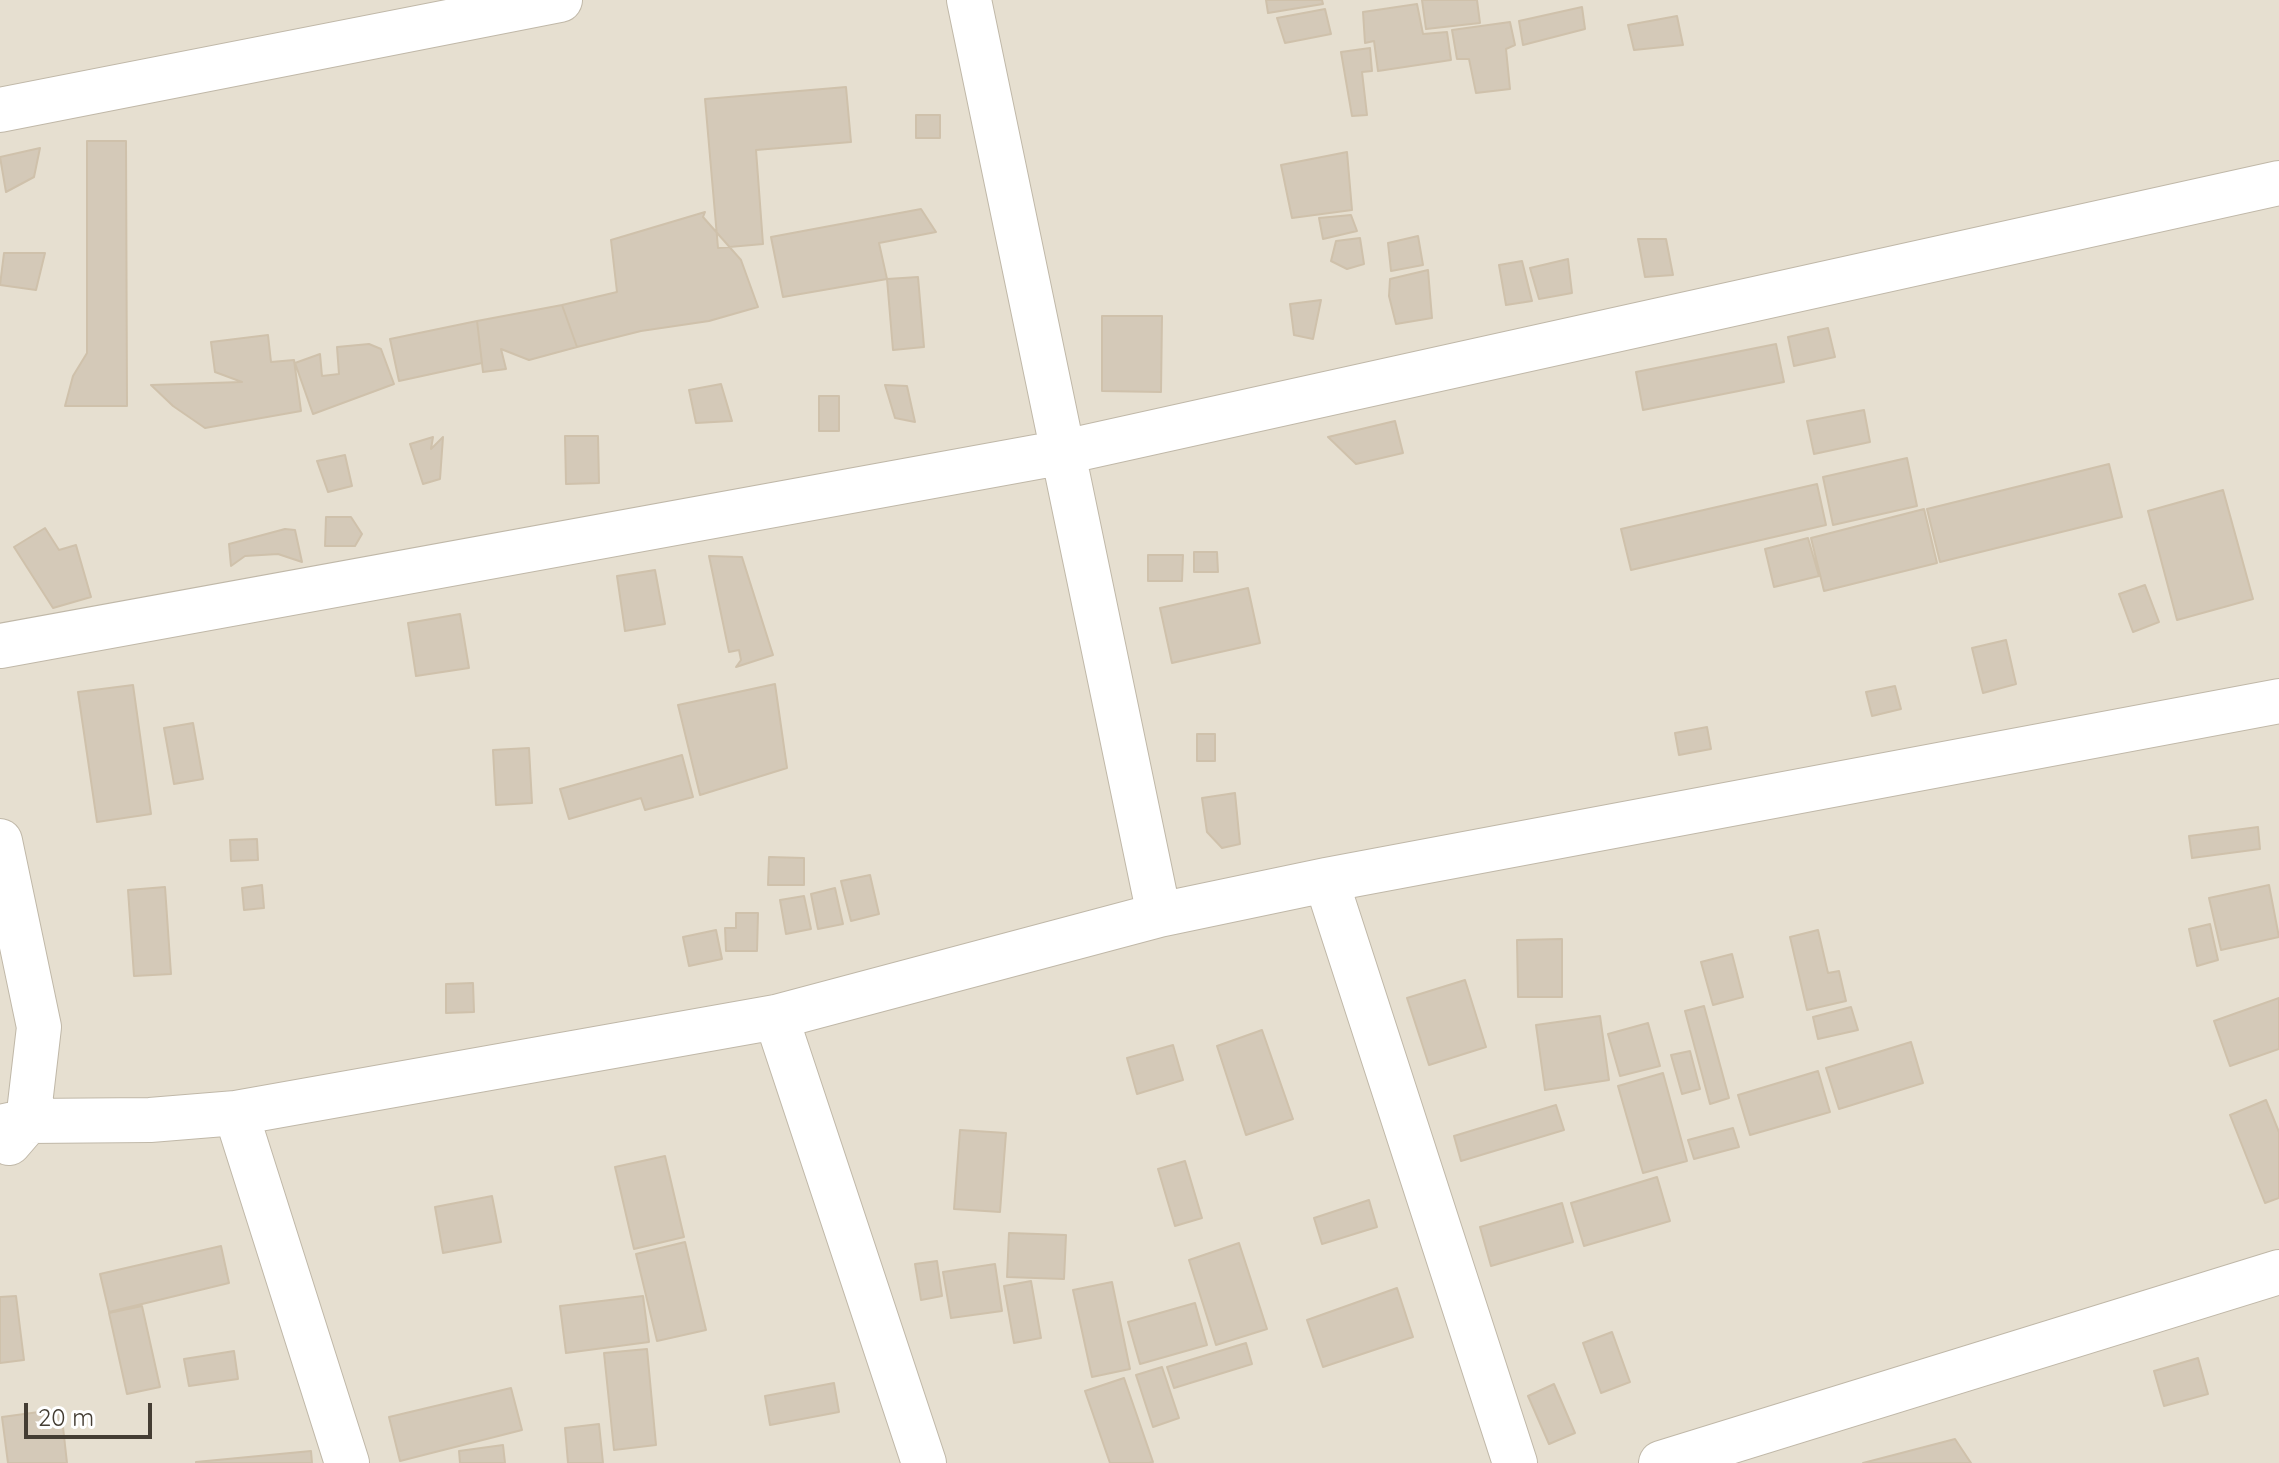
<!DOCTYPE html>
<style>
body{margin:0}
#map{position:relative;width:2279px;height:1463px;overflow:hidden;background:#f2ede3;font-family:Quicksand,sans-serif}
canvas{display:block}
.scale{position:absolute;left:24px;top:1403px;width:128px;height:36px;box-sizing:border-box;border:4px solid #443d33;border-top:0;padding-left:10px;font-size:24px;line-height:28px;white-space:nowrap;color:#443d33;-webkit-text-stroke:6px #fff;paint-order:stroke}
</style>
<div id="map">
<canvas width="2279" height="1463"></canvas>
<div class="scale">20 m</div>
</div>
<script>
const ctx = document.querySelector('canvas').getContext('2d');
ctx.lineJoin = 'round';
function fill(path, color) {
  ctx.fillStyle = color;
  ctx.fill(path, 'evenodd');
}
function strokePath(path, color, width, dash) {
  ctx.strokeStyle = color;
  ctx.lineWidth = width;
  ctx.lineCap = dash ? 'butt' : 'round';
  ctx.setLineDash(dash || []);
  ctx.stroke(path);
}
const residential = new Path2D(`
 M0 0H2279V1463H0Z`);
const building = new Path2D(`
 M1266 0H1322L1323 4 1268 13Z
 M1422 0H1477L1480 23 1426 29Z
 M1417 4 1423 34 1447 32 1451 60 1378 71 1374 41 1365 43 1363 12Z
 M1582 7 1585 29 1523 45 1519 21Z
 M1325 9 1331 34 1285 43 1277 18Z
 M1677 16 1683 45 1634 50 1628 25Z
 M1510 22 1515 45 1506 49 1510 89 1476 93 1469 59H1457L1452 30Z
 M1370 48 1372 71 1362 72 1367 115 1352 116 1341 52Z
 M846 87 851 142 756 150 763 244 718 248 705 99Z
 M916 115H940V138H916Z
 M87 141H126L127 406H65L73 376 87 353Z
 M40 148 34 177 6 192 0 157Z
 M1347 152 1352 210 1292 218 1281 165Z
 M921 209 936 232 879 243 887 279 783 297 771 237Z
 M705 212 703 217 741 260 758 307 709 321 641 331 577 347 562 305 617 292 611 240Z
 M1351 215 1357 231 1323 239 1319 218Z
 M1418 236 1423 265 1391 271 1388 243Z
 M1360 238 1364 264 1347 269 1331 261 1336 241Z
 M1638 239H1666L1673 275 1645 277Z
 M4 253H45L36 290 0 285Z
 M1568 259 1572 293 1539 299 1530 268Z
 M1522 261 1532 301 1506 305 1499 265Z
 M1428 270 1432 318 1396 324 1389 296 1390 279Z
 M918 277 924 347 893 350 887 279Z
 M1321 300 1313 339 1294 335 1290 304Z
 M562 305 577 347 529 360 501 349 506 369 483 372 477 321Z
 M1102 316H1162L1161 392 1102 391Z
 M477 321 482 363 399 381 390 339Z
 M1828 328 1835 357 1794 366 1788 337Z
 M268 335 271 362 294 360 301 411 205 428 173 406 151 385 242 382 215 372 211 342Z
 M369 344 381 349 394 384 313 414 295 363 320 354 322 376 339 374 337 347Z
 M1776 344 1784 382 1643 410 1636 372Z
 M721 384 732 421 696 423 689 390Z
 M885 385 907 386 915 422 895 418Z
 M819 396H839V431H819Z
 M1864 410 1870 442 1814 454 1807 421Z
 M1395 421 1403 453 1356 464 1328 437Z
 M565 436H598L599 483 566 484Z
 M433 437 431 449 443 437 440 479 423 484 410 444Z
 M345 455 352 486 328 492 317 461Z
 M1907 458 1917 506 1833 525 1823 477Z
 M2109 464 2122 517 1940 562 1927 509Z
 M1817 484 1826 525 1631 570 1621 529Z
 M2223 490 2253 599 2177 620 2148 511Z
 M1924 509 1937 563 1824 591 1811 538Z
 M326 517H351L362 534 355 546H325Z
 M45 528 59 550 76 545 91 597 53 608 14 547Z
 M285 529 295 530 302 562 278 554 245 556 231 566 229 544Z
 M1808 538 1819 576 1774 587 1765 549Z
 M1194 552H1217L1218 572H1194Z
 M1148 555H1183L1182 581H1148Z
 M709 556 742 557 773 655 736 667 741 660 739 650 729 652Z
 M655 570 665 624 625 631 617 576Z
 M2145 585 2159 622 2133 632 2119 594Z
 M1248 588 1260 643 1172 663 1160 608Z
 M460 614 469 668 416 676 408 623Z
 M2006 640 2016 684 1983 693 1972 648Z
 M775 684 787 768 700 795 678 705Z
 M133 685 151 814 97 822 78 692Z
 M1895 686 1901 709 1872 716 1866 692Z
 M193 723 203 779 174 784 164 728Z
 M1707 727 1711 749 1679 755 1675 733Z
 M1197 734H1215V761H1197Z
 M529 748 532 803 496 805 493 750Z
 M682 755 693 797 645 810 641 798 569 819 560 789Z
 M1235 793 1240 844 1222 848 1207 832 1202 798Z
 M2258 827 2260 849 2192 858 2189 836Z
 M257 839 258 860 231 861 230 840Z
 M769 857 804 858V885H768Z
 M870 875 879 914 851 921 841 881Z
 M262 885 264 908 244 910 242 888Z
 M2269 885 2279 937 2221 950 2209 898Z
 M165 887 171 974 134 976 128 890Z
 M835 888 843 924 818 929 811 894Z
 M804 896 811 929 786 934 780 900Z
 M736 913H758L757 951H726L725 928H736Z
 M2210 924 2218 960 2197 966 2189 929Z
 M716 930 722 959 689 966 683 937Z
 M1818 930 1828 973 1839 971 1846 1001 1807 1010 1790 937Z
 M1562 939V997H1518L1517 940Z
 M1732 954 1743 997 1713 1005 1701 962Z
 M1465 980 1486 1047 1429 1065 1407 998Z
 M473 983 474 1012 446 1013V984Z
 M2279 998V1049L2230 1066 2214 1021Z
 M1704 1006 1729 1098 1710 1104 1685 1011Z
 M1851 1007 1858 1030 1818 1039 1813 1017Z
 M1600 1016 1609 1080 1545 1090 1536 1025Z
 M1648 1023 1660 1066 1620 1076 1608 1034Z
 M1262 1030 1293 1119 1246 1135 1217 1046Z
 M1911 1042 1923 1083 1839 1109 1826 1068Z
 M1173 1045 1183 1080 1137 1094 1127 1058Z
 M1690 1051 1700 1089 1682 1094 1671 1055Z
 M1818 1071 1830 1112 1750 1135 1738 1095Z
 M1663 1073 1687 1161 1643 1173 1618 1086Z
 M2266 1100 2279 1132V1198L2265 1203 2230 1115Z
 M1556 1105 1564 1130 1461 1161 1454 1136Z
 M1733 1128 1739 1147 1694 1159 1688 1140Z
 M960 1130 1006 1133 1000 1212 954 1209Z
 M665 1156 684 1237 634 1249 615 1167Z
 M1185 1161 1202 1218 1175 1226 1158 1169Z
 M1657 1177 1670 1221 1584 1246 1571 1203Z
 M492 1196 501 1242 443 1253 435 1207Z
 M1369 1200 1377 1227 1322 1244 1314 1218Z
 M1562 1203 1573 1242 1491 1266 1480 1227Z
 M1009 1233 1066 1235 1064 1279 1007 1277Z
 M685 1242 706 1330 657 1341 636 1254Z
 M1239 1243 1267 1329 1216 1345 1189 1260Z
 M221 1246 229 1283 109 1312 100 1274Z
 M937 1261 942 1296 921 1300 915 1264Z
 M995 1264 1002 1311 951 1318 943 1272Z
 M1031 1281 1041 1338 1014 1343 1004 1286Z
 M1112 1282 1130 1369 1092 1377 1073 1290Z
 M1397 1288 1413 1337 1323 1367 1307 1320Z
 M16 1296 24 1360 0 1363V1297Z
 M643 1296 649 1342 566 1353 560 1306Z
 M1195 1303 1207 1345 1140 1364 1128 1322Z
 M142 1306 160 1387 127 1394 109 1313Z
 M1612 1332 1630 1382 1601 1393 1583 1343Z
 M1246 1343 1252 1364 1174 1388 1167 1367Z
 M647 1349 656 1445 614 1450 604 1353Z
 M234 1351 238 1379 189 1386 184 1359Z
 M2198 1358 2208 1394 2164 1406 2154 1371Z
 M1162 1367 1179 1418 1153 1427 1136 1375Z
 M1124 1378 1153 1462 1149 1463H1110L1085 1391Z
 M834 1383 839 1412 770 1425 765 1396Z
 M1554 1384 1575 1433 1549 1444 1528 1396Z
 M511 1388 522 1430 400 1461 389 1417Z
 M61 1409 67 1463H8L2 1417Z
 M599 1424 603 1463H568L565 1428Z
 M1955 1439 1971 1463H1863Z
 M503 1445 505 1463H460L459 1451Z
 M311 1451 312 1463H196V1462Z`);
const minor = new Path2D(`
 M969 0 1159 915
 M0 110 560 0
 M0 646 1064 452 2279 183
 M0 841 39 1027 28 1121 9 1143
 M1326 880 1515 1463
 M776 1017 924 1463
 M236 1113 347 1463
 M0 1127 28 1121 150 1120 236 1113 776 1017 1159 915 1326 880 2279 701
 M1661 1463 2279 1272`);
fill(residential, '#e6dfd0');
fill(building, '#d4c9b8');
strokePath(building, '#cfc1ab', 2);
strokePath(minor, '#c0b8a8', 46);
strokePath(minor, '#fff', 44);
</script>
